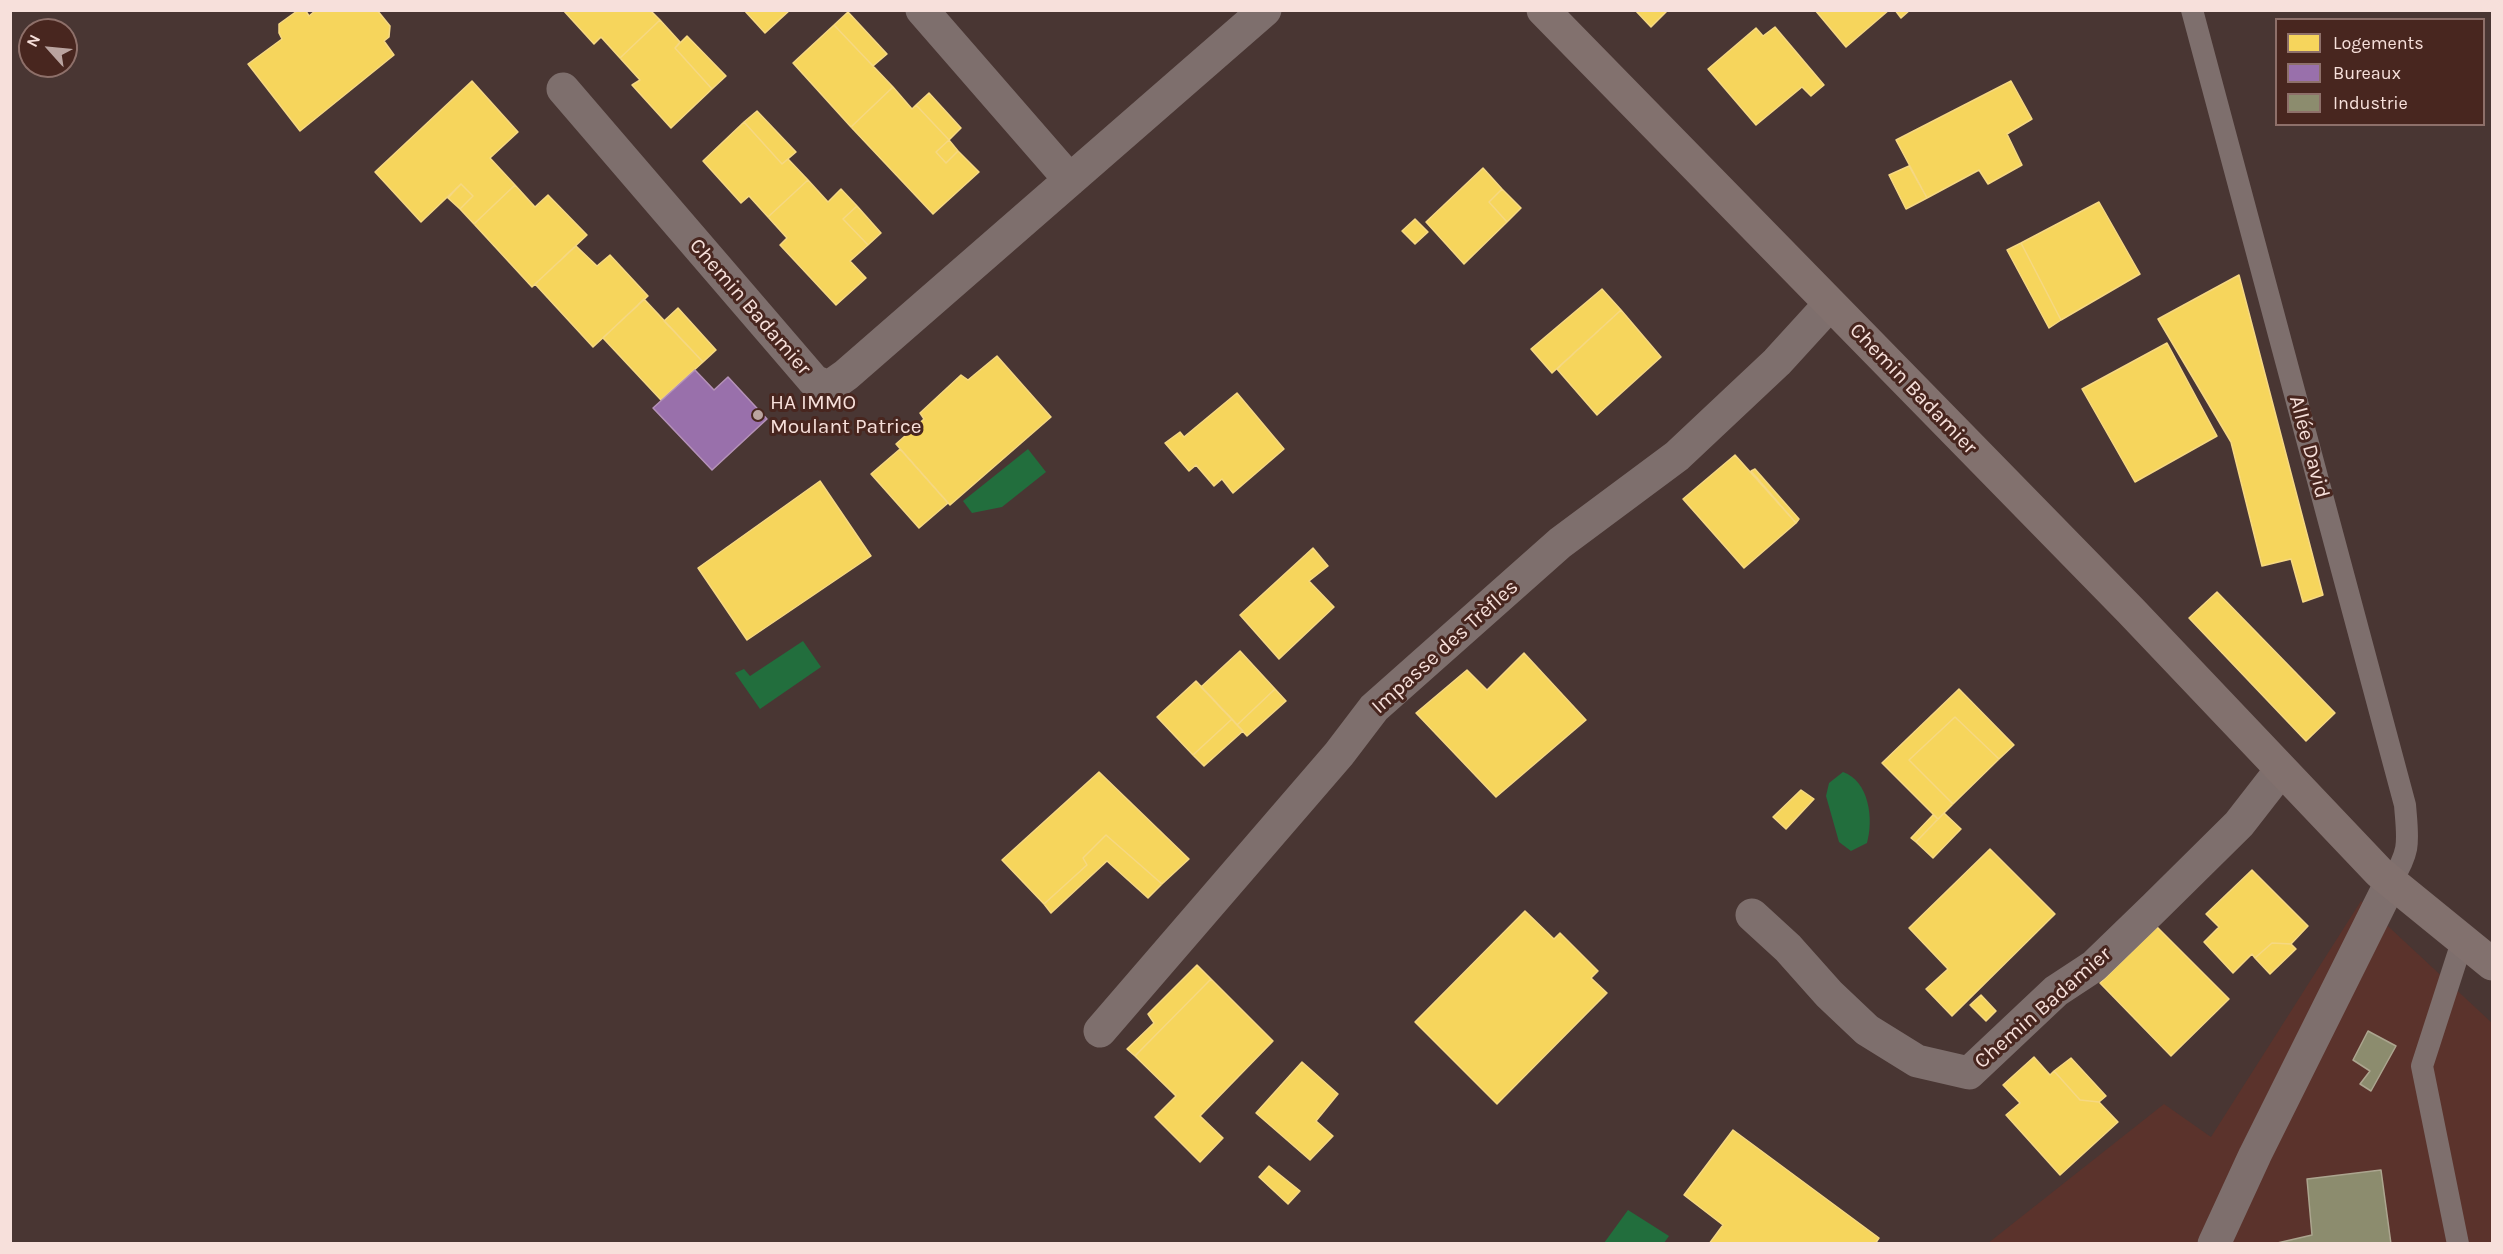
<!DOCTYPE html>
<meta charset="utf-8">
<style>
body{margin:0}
#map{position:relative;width:2503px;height:1254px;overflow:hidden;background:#493633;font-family:Karla,sans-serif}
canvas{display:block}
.frame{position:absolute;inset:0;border:12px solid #f7e0db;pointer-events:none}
.legend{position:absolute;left:2275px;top:18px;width:210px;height:108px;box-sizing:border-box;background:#48261f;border:2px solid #8e706a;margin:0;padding:8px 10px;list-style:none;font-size:18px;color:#f7e0db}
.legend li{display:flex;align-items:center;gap:12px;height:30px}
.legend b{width:30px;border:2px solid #8e706a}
.north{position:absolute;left:18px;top:18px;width:60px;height:60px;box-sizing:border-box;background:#48261f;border:2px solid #8e706a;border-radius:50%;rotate:297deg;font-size:16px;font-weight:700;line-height:24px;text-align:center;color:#f7e0db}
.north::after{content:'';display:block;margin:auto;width:21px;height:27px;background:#baa4a0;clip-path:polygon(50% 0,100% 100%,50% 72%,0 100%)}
</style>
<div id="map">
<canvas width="2503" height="1254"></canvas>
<div class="frame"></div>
<ul class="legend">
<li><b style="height:16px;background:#f6d55c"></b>Logements</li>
<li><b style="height:16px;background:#9970ab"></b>Bureaux</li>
<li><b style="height:16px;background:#8c8c6e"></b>Industrie</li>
</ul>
<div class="north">N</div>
</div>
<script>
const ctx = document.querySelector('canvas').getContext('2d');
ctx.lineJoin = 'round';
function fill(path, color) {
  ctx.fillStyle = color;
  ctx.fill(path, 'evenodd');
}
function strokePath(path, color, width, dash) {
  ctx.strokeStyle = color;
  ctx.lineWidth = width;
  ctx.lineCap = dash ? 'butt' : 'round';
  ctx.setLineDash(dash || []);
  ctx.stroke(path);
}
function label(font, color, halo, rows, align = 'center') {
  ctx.font = font + ' Karla,sans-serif';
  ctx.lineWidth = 6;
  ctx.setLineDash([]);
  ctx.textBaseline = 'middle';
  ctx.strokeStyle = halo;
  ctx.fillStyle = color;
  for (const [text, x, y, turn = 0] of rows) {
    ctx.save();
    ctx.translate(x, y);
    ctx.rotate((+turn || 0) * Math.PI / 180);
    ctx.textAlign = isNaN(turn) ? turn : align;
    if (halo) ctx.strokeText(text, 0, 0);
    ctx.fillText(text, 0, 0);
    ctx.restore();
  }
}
const built = new Path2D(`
 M2361 901 2492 1023V1243L1987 1244 2164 1104 2211 1137Z`);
const water = new Path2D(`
 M1028 449 1046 472 1002 507 972 513 963 501Z
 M803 641 821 667 760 709 735 673 744 669 750 676Z
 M1843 772C1869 781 1874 819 1867 843L1851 851 1839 842 1826 796 1829 783Z
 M1628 1210 1669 1236 1664 1243H1604Z`);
const homes = new Path2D(`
 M316 10H377L390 26 389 37 384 41 394 55 300 131 248 64 282 39 279 33V24L297 11H306L309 16Z
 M563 10H650L660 20 620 58 601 37 594 44Z
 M744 10H790L765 33Z
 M1635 10H1668L1651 27Z
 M1815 10H1889L1846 47Z
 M1895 10H1910L1901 18Z
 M848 12 887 54 873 66 834 25Z
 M660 20 680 42 675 48 712 89 671 128 632 85 640 80 620 58Z
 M834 25 893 87 851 127 793 63Z
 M1775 27 1824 85 1811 96 1802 87 1756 125 1708 69 1756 28 1763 36Z
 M687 36 726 76 712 89 675 48Z
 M472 81 518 132 490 158 515 185 474 224 460 209 473 196 461 184 421 222 375 172Z
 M2011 81 2032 119 2007 134 2022 165 1988 184 1979 170 1927 198 1896 140Z
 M893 87 912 109 916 105 949 140 936 152 946 163 958 151 979 172 933 214 851 127Z
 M929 93 961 128 949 140 916 105Z
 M757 111 796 152 782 164 744 122Z
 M744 122 782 164 788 159 808 180 768 217 749 196 741 203 703 161Z
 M949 140 958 151 946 163 936 152Z
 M1909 166 1927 198 1906 209 1889 175Z
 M1483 168 1502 189 1489 202 1507 222 1464 264 1426 222Z
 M808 180 828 202 841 189 857 206 843 219 868 245 850 261 866 278 836 305 780 245 787 238 768 217Z
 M461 184 473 196 460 209 448 198Z
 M515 185 535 207 548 195 587 235 532 287 474 224Z
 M1502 189 1521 208 1507 222 1489 202Z
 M2099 202 2140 274 2061 320 2021 243Z
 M857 206 881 233 868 245 843 219Z
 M1415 219 1428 232 1415 244 1402 231Z
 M2021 243 2061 320 2049 328 2007 250Z
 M576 246 597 266 610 255 648 296 593 347 535 284Z
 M2239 275 2323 595 2303 602 2291 559 2262 566 2231 442 2158 319Z
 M1602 289 1621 310 1552 373 1531 349Z
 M644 299 703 362 661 400 603 338Z
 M678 308 716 350 703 362 664 321Z
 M1621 310 1661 357 1597 415 1557 369Z
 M2167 343 2217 436 2135 482 2082 389Z
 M997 356 1051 417 950 505 896 444 924 419 920 413 961 375 968 380Z
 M1237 393 1284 449 1233 493 1222 479 1214 486 1196 465 1189 471 1165 443 1180 432 1184 437Z
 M900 449 948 503 919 528 871 474Z
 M1735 455 1796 523 1744 568 1683 499Z
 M1755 469 1799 519 1796 523 1751 471Z
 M820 481 871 556 747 640 698 568Z
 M1313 548 1328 566 1309 581 1334 607 1279 659 1240 615Z
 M2217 592 2335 713 2306 741 2189 618Z
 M1240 651 1275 689 1237 725 1201 687Z
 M1524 653 1586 720 1496 797 1416 713 1467 670 1487 690Z
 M1196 681 1232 719 1193 755 1157 717Z
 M1275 689 1286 701 1247 736 1237 725Z
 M1959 689 2014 745 1999 759 1955 717 1909 760 1953 804 1938 819 1882 763Z
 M1955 717 1999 759 1953 804 1909 760Z
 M1232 719 1243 731 1204 766 1193 755Z
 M1099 772 1189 859 1162 884 1106 835 1083 858 1087 865 1044 904 1002 860Z
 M1801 790 1814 799 1786 829 1773 817Z
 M1944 813 1961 829 1933 858 1916 842Z
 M1933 815 1938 819 1916 842 1911 838Z
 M1106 835 1162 884 1148 898 1107 861 1051 913 1044 904 1087 865 1083 858Z
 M1990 849 2055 914 1952 1016 1926 989 1948 969 1909 928Z
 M2252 870 2308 926 2291 944 2272 943 2255 958 2252 954 2233 973 2204 942 2219 927 2206 914Z
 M1525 911 1554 939 1560 933 1598 971 1591 978 1607 993 1497 1104 1415 1022Z
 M2157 927 2229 999 2171 1056 2100 983Z
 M2272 943 2291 944 2296 949 2270 974 2255 958Z
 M1197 965 1211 979 1135 1056 1127 1049 1154 1023 1148 1014Z
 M1211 979 1273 1041 1200 1116 1223 1138 1200 1162 1155 1117 1176 1096 1135 1056Z
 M1981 995 1996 1011 1986 1021 1970 1005Z
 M2034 1057 2050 1075 2054 1071 2080 1100 2099 1102 2118 1122 2060 1175 2006 1115 2020 1103 2003 1085Z
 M2071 1058 2106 1096 2099 1102 2080 1100 2054 1071Z
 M1302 1062 1338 1094 1316 1121 1333 1136 1310 1160 1256 1113Z
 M1733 1130 1879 1238 1875 1244H1709L1723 1225 1684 1195Z
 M1269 1166 1300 1191 1288 1204 1259 1177Z`);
const offices = new Path2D(`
 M695 370 714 390 728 377 767 419 712 470 653 408Z`);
const industry = new Path2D(`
 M2368 1031 2396 1046 2371 1091 2360 1084 2370 1071 2353 1060Z
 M2381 1170 2391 1244H2273L2312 1235 2307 1179Z`);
const lane = new Path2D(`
 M2192 10 2405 805C2408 842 2411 850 2391 882
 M2458 1244 2422 1066 2463 939`);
const street = new Path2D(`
 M922 10 1070 180
 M563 89 814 381 829 387 846 375 1265 10
 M1752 915 1788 948 1829 994 1867 1030 1917 1061 1969 1073 2056 991 2094 966 2155 907 2239 824 2281 770
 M1100 1031 1339 754 1374 708 1560 543 1677 456 1777 362 1830 304
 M2214 1244 2255 1155 2391 882`);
const secondary = new Path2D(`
 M1543 10 2130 610 2379 872 2492 964`);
const markers = [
 [758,415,6,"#baa4a0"]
];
const streetNames = [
 ["Chemin Badamier",750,307,49],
 ["Chemin Badamier",1913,389,46],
 ["Allée David",2309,447,75],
 ["Impasse des Trèfles",1445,647,-42],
 ["Chemin Badamier",2043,1008,-41]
];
const poiNames = [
 ["HA IMMO",770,403],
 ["Moulant Patrice",770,427]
];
fill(built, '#5b332c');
fill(water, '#226e3d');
fill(homes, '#f6d55c');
strokePath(homes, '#f6d882', 1.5);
fill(offices, '#9970ab');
strokePath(offices, '#b592b9', 1.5);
fill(industry, '#8c8c6e');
strokePath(industry, '#aca58f', 1.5);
strokePath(lane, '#7e6f6d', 22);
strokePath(street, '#7e6f6d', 33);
strokePath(secondary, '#82716e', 33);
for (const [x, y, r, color] of markers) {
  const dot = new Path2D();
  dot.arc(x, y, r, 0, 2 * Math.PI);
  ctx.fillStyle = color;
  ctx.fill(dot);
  strokePath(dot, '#48261f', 2);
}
label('21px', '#f7e0db', '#48261f', streetNames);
label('21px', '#f7e0db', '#48261f', poiNames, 'left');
</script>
